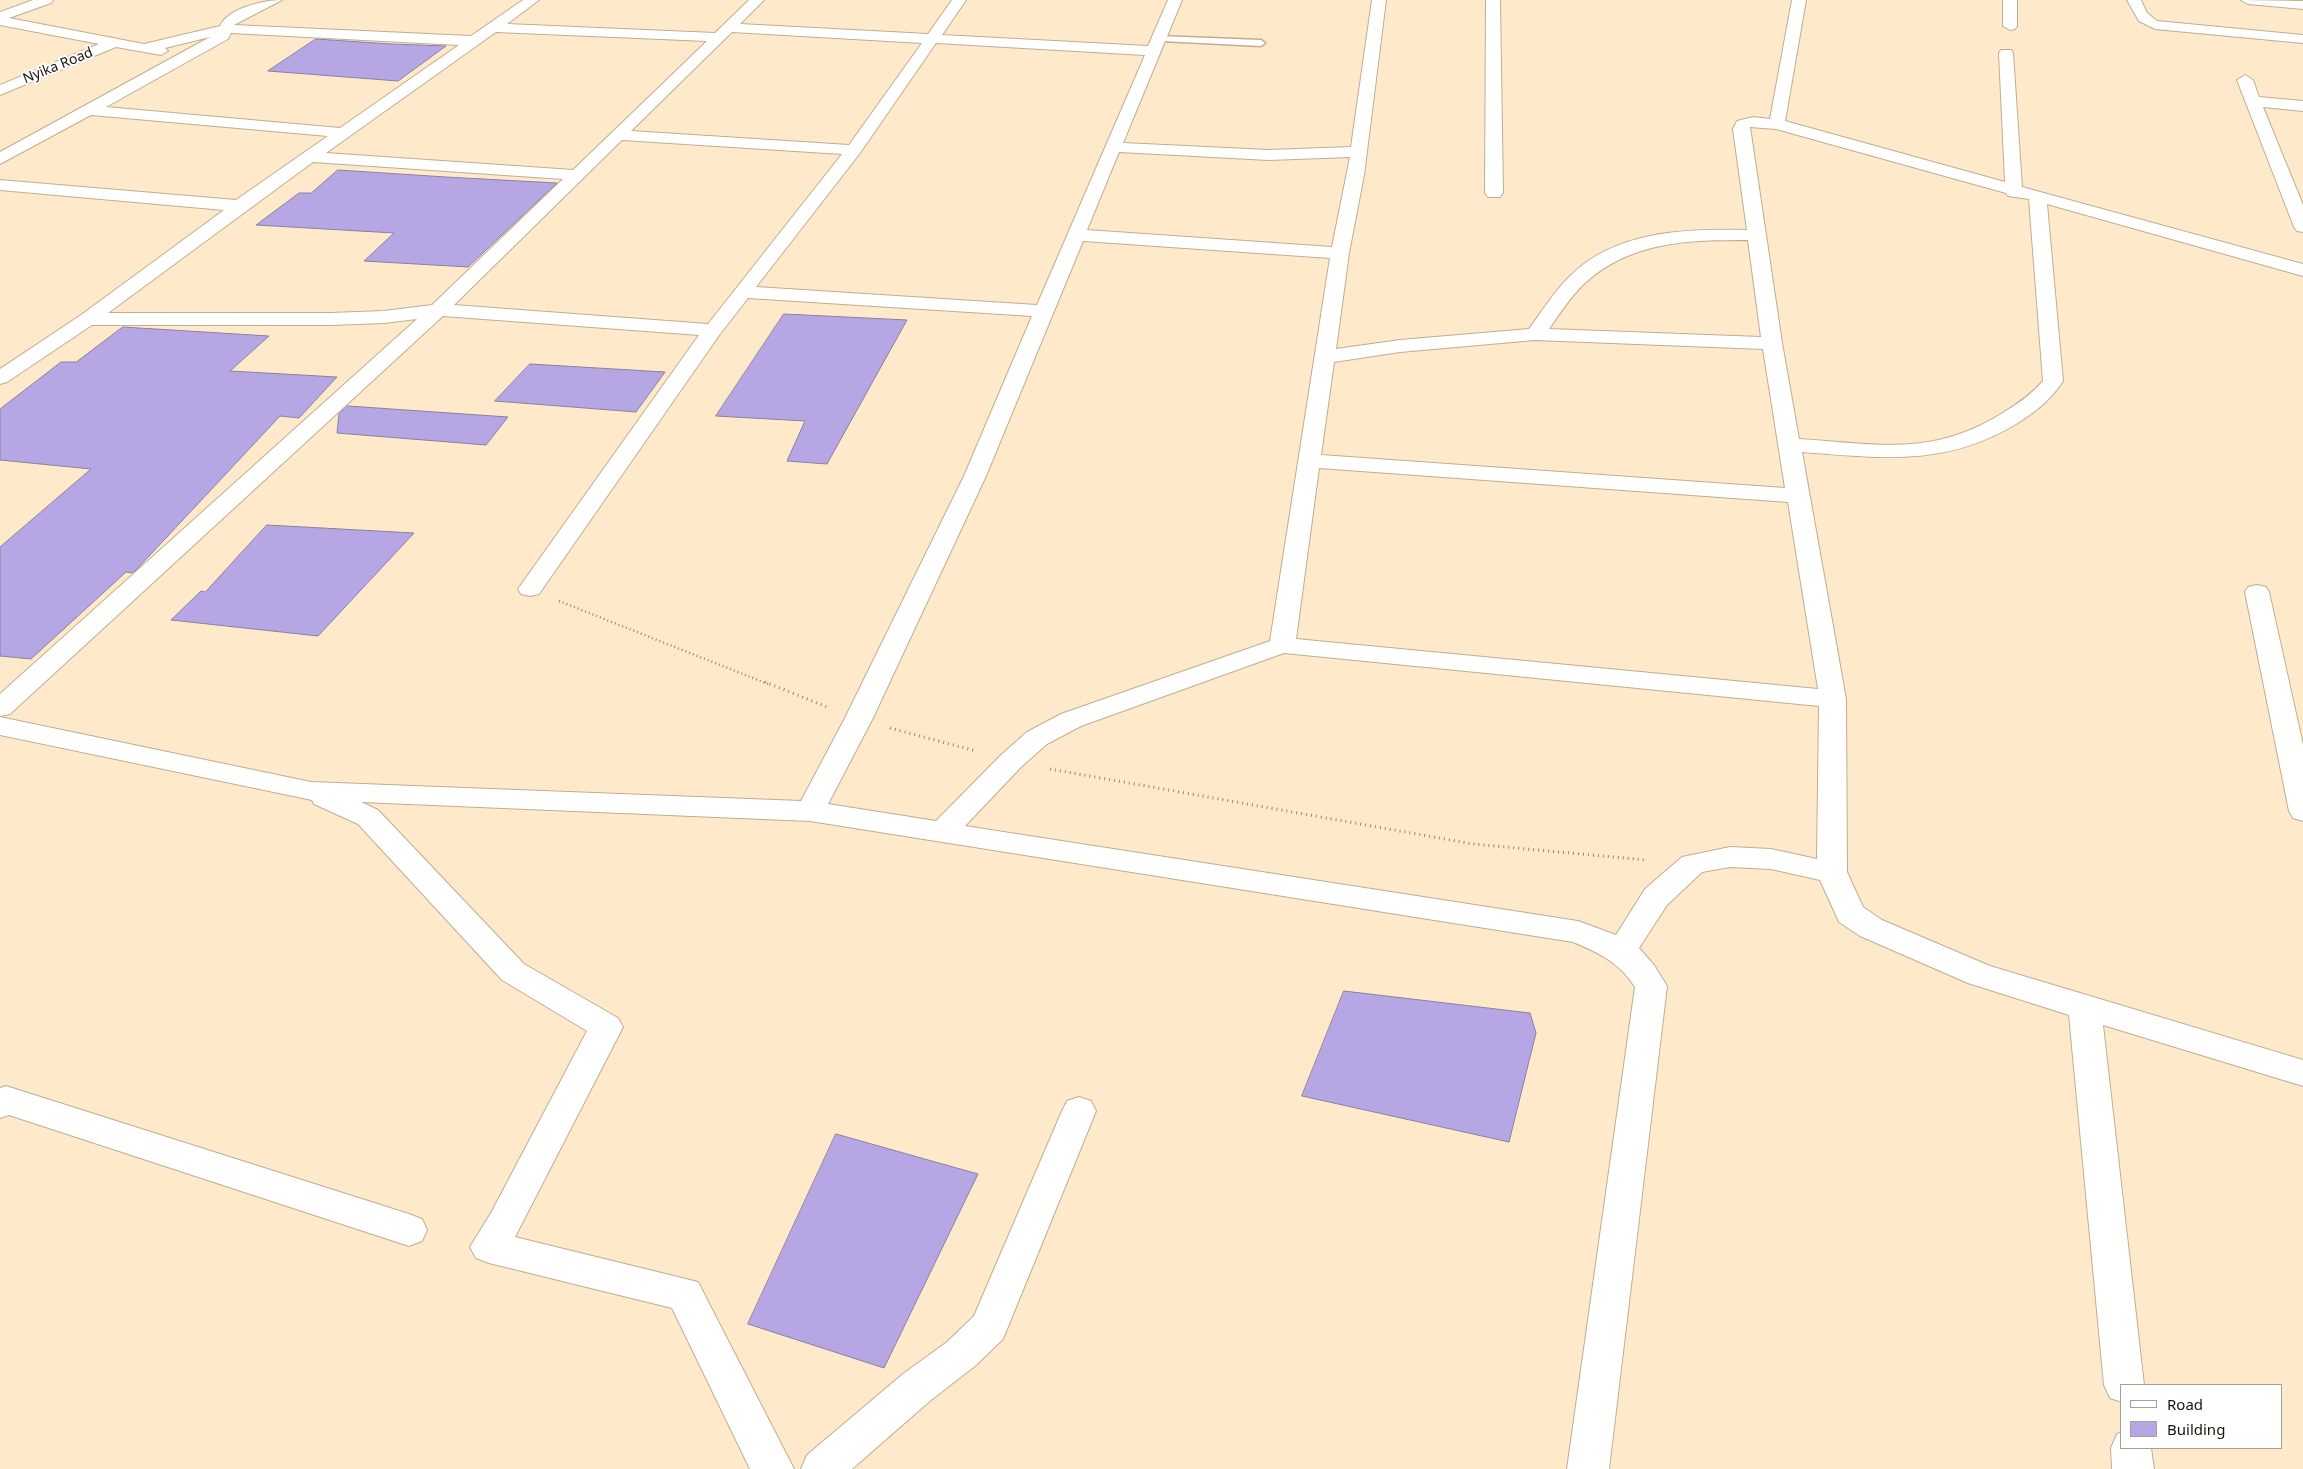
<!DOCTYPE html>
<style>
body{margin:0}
#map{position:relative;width:2303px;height:1469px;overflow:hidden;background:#feeacb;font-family:"Noto Sans",sans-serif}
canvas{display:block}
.legend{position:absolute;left:2120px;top:1384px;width:162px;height:65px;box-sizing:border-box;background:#fff;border:1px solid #a4a19d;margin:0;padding:6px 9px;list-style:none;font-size:15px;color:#1b140a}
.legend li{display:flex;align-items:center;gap:10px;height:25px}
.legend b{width:25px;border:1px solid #a4a19d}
</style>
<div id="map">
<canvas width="2303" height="1469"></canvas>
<ul class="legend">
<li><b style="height:6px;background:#fff"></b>Road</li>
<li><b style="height:14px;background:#b6a7e4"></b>Building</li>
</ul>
</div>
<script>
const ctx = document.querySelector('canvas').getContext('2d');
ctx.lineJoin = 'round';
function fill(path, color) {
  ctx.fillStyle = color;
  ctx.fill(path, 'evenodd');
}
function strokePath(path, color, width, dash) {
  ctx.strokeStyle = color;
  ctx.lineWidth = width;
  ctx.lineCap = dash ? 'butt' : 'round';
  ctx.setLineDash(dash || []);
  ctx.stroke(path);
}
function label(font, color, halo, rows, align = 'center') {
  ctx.font = font + ' "Noto Sans",sans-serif';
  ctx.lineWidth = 4;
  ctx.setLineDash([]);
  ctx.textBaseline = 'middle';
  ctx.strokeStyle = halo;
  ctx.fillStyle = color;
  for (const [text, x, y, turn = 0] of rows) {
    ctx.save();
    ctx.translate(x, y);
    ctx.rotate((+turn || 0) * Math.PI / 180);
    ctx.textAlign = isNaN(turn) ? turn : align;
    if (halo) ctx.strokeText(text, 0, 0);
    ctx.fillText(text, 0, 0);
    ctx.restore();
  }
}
const building = new Path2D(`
 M316 39 391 44 446 46 398 81 268 71Z
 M338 170 446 177 557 183 468 267 364 261 394 233 256 225 299 193H311Z
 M784 314 907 320 827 464 787 461 805 421 716 416Z
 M123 327 269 336 230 371 337 377 299 418 280 416 136 570 132 573 126 572 31 659 0 656V547L91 469 0 460V409L61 362H76Z
 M530 364 665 372 636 412 495 401Z
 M348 406 508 417 486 445 337 433 339 414Z
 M267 525 414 533 318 636 171 620 201 591 205 592Z
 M1344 991 1530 1013 1536 1033 1509 1142 1302 1096Z
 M836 1134 978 1174 884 1368 748 1324Z`);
const pathFar1 = new Path2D(`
 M559 601 768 684`);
const path = new Path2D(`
 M765 682 827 707
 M890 728 976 751
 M1050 769 1473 844 1646 860`);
const lane = new Path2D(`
 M1158 36 1261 40 1265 43 1261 46 1161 41 1158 40Z`);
const street = new Path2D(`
 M33 0H53L51 3 9 18 144 44 220 26C228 8 264 0 282 0L234 25 471 36 523 0H539L507 24 715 33 749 0H764L740 24 928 34 952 0H966L942 35 1148 46 1168 0H1182L1123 143 1269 150 1351 147 1372 0H1386L1364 175 1349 253 1336 349 1400 340 1529 329C1542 311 1554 292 1569 277 1616 230 1685 229 1747 230L1733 129 1737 121 1753 117 1770 119 1792 0H1806L1785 121 2005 182 1999 53 2001 50H2011L2013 53 2022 187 2303 264V276L2047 204 2063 381C2051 400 2035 412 2016 424 1945 467 1881 458 1802 452L1846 699 1847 872 1863 907 1882 920 1990 966 2303 1060V1086L2103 1025 2144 1385H2122V1402L2110 1398 2104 1385 2069 1015 1968 983 1860 936 1839 922 1820 880 1771 869 1730 867 1702 872 1667 905 1639 948 1654 965 1667 986 1609 1469H1567L1635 987C1619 962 1599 953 1573 942L810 821 361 802 378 810 524 964 618 1018 623 1027 515 1237 698 1282 794 1469H750L672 1308 489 1263 476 1258 470 1247 491 1213 587 1031 502 980 358 824 314 804 312 800 0 735V717L311 782 801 801 844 720 964 476 1032 316 748 298 720 334 539 594 530 596 521 594 518 589 699 335 443 316 10 714 0 716V694L417 319 384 323 330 325H92L7 382 0 384V369L81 315 224 210 0 190V180L236 200 328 136 91 115 0 164V152L210 37 165 48 168 51 161 55 116 47 0 95V85L99 44 0 25V12ZM496 32 707 41 573 170 326 153ZM732 32 922 43 849 145 631 131ZM231 33 459 45 340 128 106 107 228 39ZM936 43 1145 55 1037 305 756 287 860 153ZM1750 127 1776 129 2006 193 2008 196 2029 199 2043 381C2031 395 2016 405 2001 414 1931 457 1877 444 1799 439L1782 343ZM622 140 842 154 708 324 454 305ZM1119 152 1269 160 1350 157 1332 247 1087 230ZM313 162 563 179 432 305 384 311 330 313H108ZM1748 240 1761 337 1549 329C1560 313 1571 296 1585 283 1631 241 1689 240 1748 240ZM1083 241 1330 258 1270 641 1061 714 1027 732 1001 755 936 821 828 804 872 720 986 476ZM1535 340 1763 349 1785 488 1321 455 1334 362 1400 352ZM1319 468 1788 502 1818 689 1296 639ZM1284 653 1819 706 1817 859 1771 849 1730 847 1682 857 1645 889 1616 935 1578 921 965 826 1021 767 1047 744 1081 726Z
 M1486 0H1500L1503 193 1500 197H1488L1485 193Z
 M2003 0H2017V26L2015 29 2010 30 2003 26Z
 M2127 0H2141L2147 13 2157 21 2303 35V43L2155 29 2139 21Z
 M2241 0 2303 1V9L2248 4Z
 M2245 75 2253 80 2259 97 2303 101V111L2263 107 2303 205V232L2297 231 2294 227 2237 80Z
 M2257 585 2266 587 2269 592 2303 745V821L2293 818 2289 811 2245 592 2248 587Z
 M6 1086 409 1214 422 1219 427 1230 422 1241 409 1246 9 1115 0 1118V1088Z
 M1079 1097 1091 1101 1096 1111 1003 1339 975 1366 931 1400 852 1469H801L807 1455 903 1374 947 1342 974 1316 1062 1111 1067 1101Z
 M2122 1432V1448H2151L2154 1469H2112L2111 1448 2117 1434Z`);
const farStreetnames = [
 ["Nyika Road",58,66,-22]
];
fill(building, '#b6a7e4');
strokePath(building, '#87819f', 1);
strokePath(lane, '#c0ad90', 3);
strokePath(street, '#c0ad90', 2);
strokePath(pathFar1, '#948671', 2.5, [1, 3]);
strokePath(path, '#948671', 3, [1, 4]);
fill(lane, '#fff');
fill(street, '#fff');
label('14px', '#1b140a', '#fff', farStreetnames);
</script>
